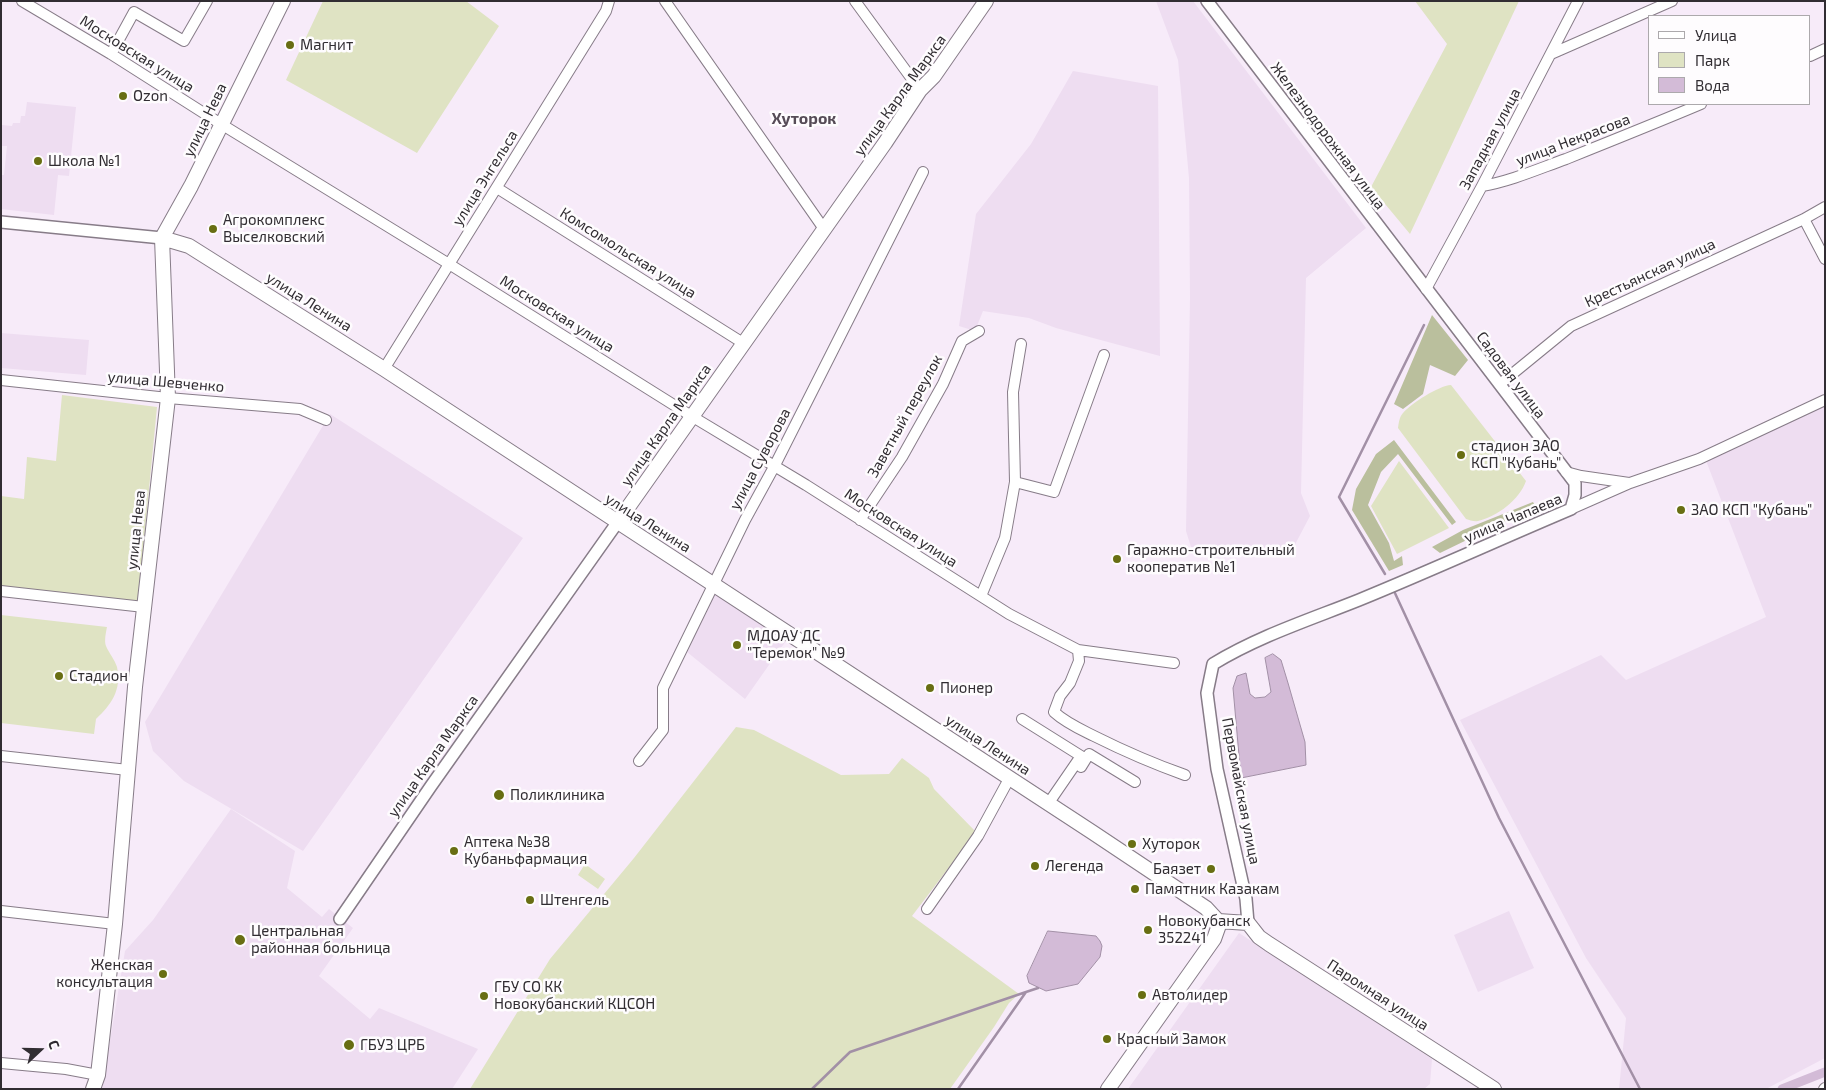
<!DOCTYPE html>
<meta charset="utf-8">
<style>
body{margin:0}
#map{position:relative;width:1826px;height:1090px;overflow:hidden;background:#f7ebf9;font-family:"Exo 2",sans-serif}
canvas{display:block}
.frame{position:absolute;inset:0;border:2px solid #312d32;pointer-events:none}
.legend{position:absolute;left:1648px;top:15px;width:162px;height:90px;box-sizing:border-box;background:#fefcfe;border:1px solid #aca9ac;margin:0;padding:6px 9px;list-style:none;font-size:15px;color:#312d32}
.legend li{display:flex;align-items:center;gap:10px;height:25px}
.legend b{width:25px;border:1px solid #aca9ac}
.north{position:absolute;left:15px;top:1025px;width:50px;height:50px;-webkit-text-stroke:4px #fefcfe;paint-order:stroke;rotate:69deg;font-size:14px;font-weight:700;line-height:20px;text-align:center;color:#312d32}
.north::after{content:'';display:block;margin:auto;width:18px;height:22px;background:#312d32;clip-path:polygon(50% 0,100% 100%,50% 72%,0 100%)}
</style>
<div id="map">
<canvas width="1826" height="1090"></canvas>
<div class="frame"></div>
<ul class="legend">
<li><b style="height:6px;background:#fff"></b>Улица</li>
<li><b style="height:14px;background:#dfe3c3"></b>Парк</li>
<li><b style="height:14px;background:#d3bbd7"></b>Вода</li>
</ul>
<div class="north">С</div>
</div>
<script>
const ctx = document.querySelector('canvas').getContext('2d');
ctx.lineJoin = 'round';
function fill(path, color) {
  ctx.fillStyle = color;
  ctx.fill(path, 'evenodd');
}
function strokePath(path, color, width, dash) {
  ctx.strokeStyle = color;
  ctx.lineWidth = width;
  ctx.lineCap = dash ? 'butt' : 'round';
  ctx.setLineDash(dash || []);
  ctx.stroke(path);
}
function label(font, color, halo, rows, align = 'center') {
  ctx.font = font + ' "Exo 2",sans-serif';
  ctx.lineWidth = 5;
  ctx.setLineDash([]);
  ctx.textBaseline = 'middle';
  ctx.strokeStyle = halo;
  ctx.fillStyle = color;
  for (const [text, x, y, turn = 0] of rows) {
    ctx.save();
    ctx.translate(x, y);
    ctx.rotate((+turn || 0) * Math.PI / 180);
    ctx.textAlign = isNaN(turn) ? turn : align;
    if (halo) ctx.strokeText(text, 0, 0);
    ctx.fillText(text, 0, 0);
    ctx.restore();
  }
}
const built = new Path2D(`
 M1156 1H1193L1366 228 1306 278 1301 493 1310 516 1290 554 1191 547 1186 531 1190 298 1189 178 1178 60Z
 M1073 71 1158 86 1160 356 1056 328 1029 318 983 311 975 331 959 326 976 214 1031 144Z
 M27 102 76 107 69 176 58 175 54 215 1 209V175H4L7 146H1L2 125 12 126 13 123H20L21 116H25Z
 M1 333 89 340 86 375 1 368Z
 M1825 401V1058L1766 1089H1619L1626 1018 1586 958 1460 720 1601 655 1626 680 1766 617 1705 458Z
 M330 414 523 538 303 851 184 781 153 751 145 722Z
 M716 590 788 638 745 699 687 652Z
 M231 809 295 851 287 888 322 917 329 909 353 928 319 976 370 1019 379 1008 478 1049 452 1089H102L125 951 153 920Z
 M1509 911 1534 968 1478 992 1454 935Z
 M1239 933 1432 1059 1430 1084 1424 1089H1128Z`);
const green = new Path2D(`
 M323 1H466L499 26 417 153 286 80Z
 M1415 1H1519L1410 234 1371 187 1447 44Z
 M1451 385 1526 481C1520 499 1497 517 1478 521 1474 522 1470 520 1466 519L1398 428C1399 422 1399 418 1403 413 1412 403 1438 386 1451 385Z
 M62 395 157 407 138 602 1 587V496L24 499 27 457 56 461Z
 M1399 461 1449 528 1397 554 1371 506Z
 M1 615 107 627C106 632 104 641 106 646 109 653 115 660 117 667 122 690 111 705 96 719L94 734 1 723Z
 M736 727 754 730 841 775 889 774 902 758 929 778 934 789 976 832 912 916 1019 994 1009 1003 994 1027 950 1089H470L550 959 634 858Z
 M585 864 605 879 598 889 578 875Z`);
const forest = new Path2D(`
 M1432 315 1468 360 1455 376 1430 365 1423 394 1403 409 1394 404Z
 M1394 440 1456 522 1452 525 1398 454 1381 472 1368 505 1389 543 1394 561 1402 556 1403 565 1389 571 1352 510 1356 489 1376 454Z
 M1533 502 1537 509 1506 521 1440 553 1432 547 1463 530Z`);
const water = new Path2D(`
 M1273 654 1281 660 1288 683 1305 742 1306 765 1241 778 1233 688 1237 676 1246 673 1250 694 1255 698 1265 697 1271 692 1265 658Z
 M1048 931 1096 936 1100 941 1102 946 1100 957 1078 984 1046 991 1029 983 1027 976Z`);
const stream = new Path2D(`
 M1385 574 1339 497 1424 325
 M1394 591 1499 818 1640 1089
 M812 1089 850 1052 1026 992
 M958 1089 1026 992 1038 988`);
const canal = new Path2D(`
 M1782 1089 1825 1072`);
const minor = new Path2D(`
 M22 1 111 54 221 124 449 264 693 417 806 485 1009 614 1078 650 1079 661 1070 683 1060 696 1054 712C1066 723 1080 729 1094 736 1124 751 1154 764 1185 775
 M665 1 824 229
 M855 1 920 90
 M111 54 134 12 184 41 207 1
 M1551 54 1672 1
 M1810 56 1825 49
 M1482 186C1511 181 1538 169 1566 159 1611 141 1656 123 1701 104
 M497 188 743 343
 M1804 219 1825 259
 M1426 289 1482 186 1578 1
 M384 369 606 11 609 1
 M1 380 168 398 300 409 326 420
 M1500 384 1571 326 1804 219 1825 207
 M1566 472 1581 476 1629 483
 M1015 482 1054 492 1104 355
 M1571 509 1630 483 1699 459 1825 400
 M860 520 902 457 943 384 962 341 979 331
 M1 591 144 607
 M981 596 1005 538 1015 482 1013 392 1021 344
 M1078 650 1174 663
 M1022 719 1081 756 1048 804
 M1 756 128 770
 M639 761 663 730V688L745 520 774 467 923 172
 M1081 767 1089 754 1135 782
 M927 909 978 836 1009 779
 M1 911 115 924
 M1 1063 66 1069 98 1075
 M1824 1089 1825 1088`);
const tertiary = new Path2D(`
 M1207 1 1575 483V495L1571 509C1500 539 1430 571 1359 600 1309 620 1259 636 1213 664L1207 693 1217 769 1246 899 1248 923
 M1 222 162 238
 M340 919 431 786 617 523`);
const secondary = new Path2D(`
 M162 238 189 246 384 369 1092 832 1206 908 1218 921 1248 923 1259 937 1269 944 1494 1089
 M617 523 885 143 920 90 934 76 986 1
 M93 1089 98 1075 115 924 135 687 168 398 162 238 191 186 283 1
 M1108 1089 1214 939 1219 925 1218 921`);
const markers = [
 [290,45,5,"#686e13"],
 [123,96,5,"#686e13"],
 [38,161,5,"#686e13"],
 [213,229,5,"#686e13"],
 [1461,455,5,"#686e13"],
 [1681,510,5,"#686e13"],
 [1117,559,5,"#686e13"],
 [737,645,5,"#686e13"],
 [59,676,5,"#686e13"],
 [930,688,5,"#686e13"],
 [499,795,6,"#686e13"],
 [1132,844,5,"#686e13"],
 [454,851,5,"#686e13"],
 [1035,866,5,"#686e13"],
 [1211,869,5,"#686e13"],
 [1135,889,5,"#686e13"],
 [530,900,5,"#686e13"],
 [1148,930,5,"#686e13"],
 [240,940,6,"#686e13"],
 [163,974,5,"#686e13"],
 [1142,995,5,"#686e13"],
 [484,996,5,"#686e13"],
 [1107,1039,5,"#686e13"],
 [349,1045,6,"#686e13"]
];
const poiNames = [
 ["Магнит",300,45],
 ["Ozon",133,96],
 ["Школа №1",48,161],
 ["Агрокомплекс",223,220],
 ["Выселковский",223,237],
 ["стадион ЗАО",1471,446],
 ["КСП \"Кубань\"",1471,463],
 ["ЗАО КСП \"Кубань\"",1691,510],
 ["Гаражно-строительный",1127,550],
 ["кооператив №1",1127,567],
 ["МДОАУ ДС",747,636],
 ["\"Теремок\" №9",747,653],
 ["Стадион",69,676],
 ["Пионер",940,688],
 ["Поликлиника",510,795],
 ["Аптека №38",464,842],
 ["Кубаньфармация",464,859],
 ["Хуторок",1142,844],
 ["Легенда",1045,866],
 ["Баязет",1201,869,"right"],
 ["Памятник Казакам",1145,889],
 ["Штенгель",540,900],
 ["Новокубанск",1158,921],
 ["352241",1158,938],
 ["Центральная",251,931],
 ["районная больница",251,948],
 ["Женская",153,965,"right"],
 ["консультация",153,982,"right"],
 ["ГБУ СО КК",494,987],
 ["Новокубанский КЦСОН",494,1004],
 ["Автолидер",1152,995],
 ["Красный Замок",1117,1039],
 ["ГБУЗ ЦРБ",360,1045]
];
const streetNames = [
 ["Московская улица",137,54,32],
 ["улица Карла Маркса",900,95,-54],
 ["улица Нева",205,120,-64],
 ["Железнодорожная улица",1328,136,53],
 ["Западная улица",1490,139,-62],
 ["улица Некрасова",1573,140,-21],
 ["улица Энгельса",485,178,-58],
 ["Комсомольская улица",628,253,32],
 ["Крестьянская улица",1650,273,-25],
 ["улица Ленина",309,302,32],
 ["Московская улица",557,314,32],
 ["Садовая улица",1511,375,53],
 ["улица Шевченко",166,382,5],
 ["Заветный переулок",905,416,-61],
 ["улица Карла Маркса",666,425,-55],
 ["улица Суворова",760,459,-62],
 ["улица Чапаева",1513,518,-23],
 ["улица Ленина",648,523,32],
 ["Московская улица",901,528,33],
 ["улица Нева",136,530,-84],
 ["улица Ленина",988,745,33],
 ["улица Карла Маркса",433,756,-55],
 ["Первомайская улица",1241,791,79],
 ["Паромная улица",1378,995,33]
];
const neighbourhoodNames = [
 ["Хуторок",804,119]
];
fill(built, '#eeddf1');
fill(green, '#dfe3c3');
fill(forest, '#babf9d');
fill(water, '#d3bbd7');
strokePath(water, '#a290a6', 1);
strokePath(stream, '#a290a6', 2.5);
strokePath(canal, '#d3bbd7', 9);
strokePath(minor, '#877c88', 12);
strokePath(tertiary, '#877c88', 14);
strokePath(secondary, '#877c88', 16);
strokePath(minor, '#fff', 10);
strokePath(tertiary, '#fff', 11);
strokePath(secondary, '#fff', 14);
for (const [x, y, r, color] of markers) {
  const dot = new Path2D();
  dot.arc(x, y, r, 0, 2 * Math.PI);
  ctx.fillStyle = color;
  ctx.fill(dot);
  strokePath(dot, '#fefcfe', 2);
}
label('15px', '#312d32', '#fefcfe', poiNames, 'left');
label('15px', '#312d32', '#fefcfe', streetNames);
label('bold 16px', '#564c57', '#fefcfe', neighbourhoodNames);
</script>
